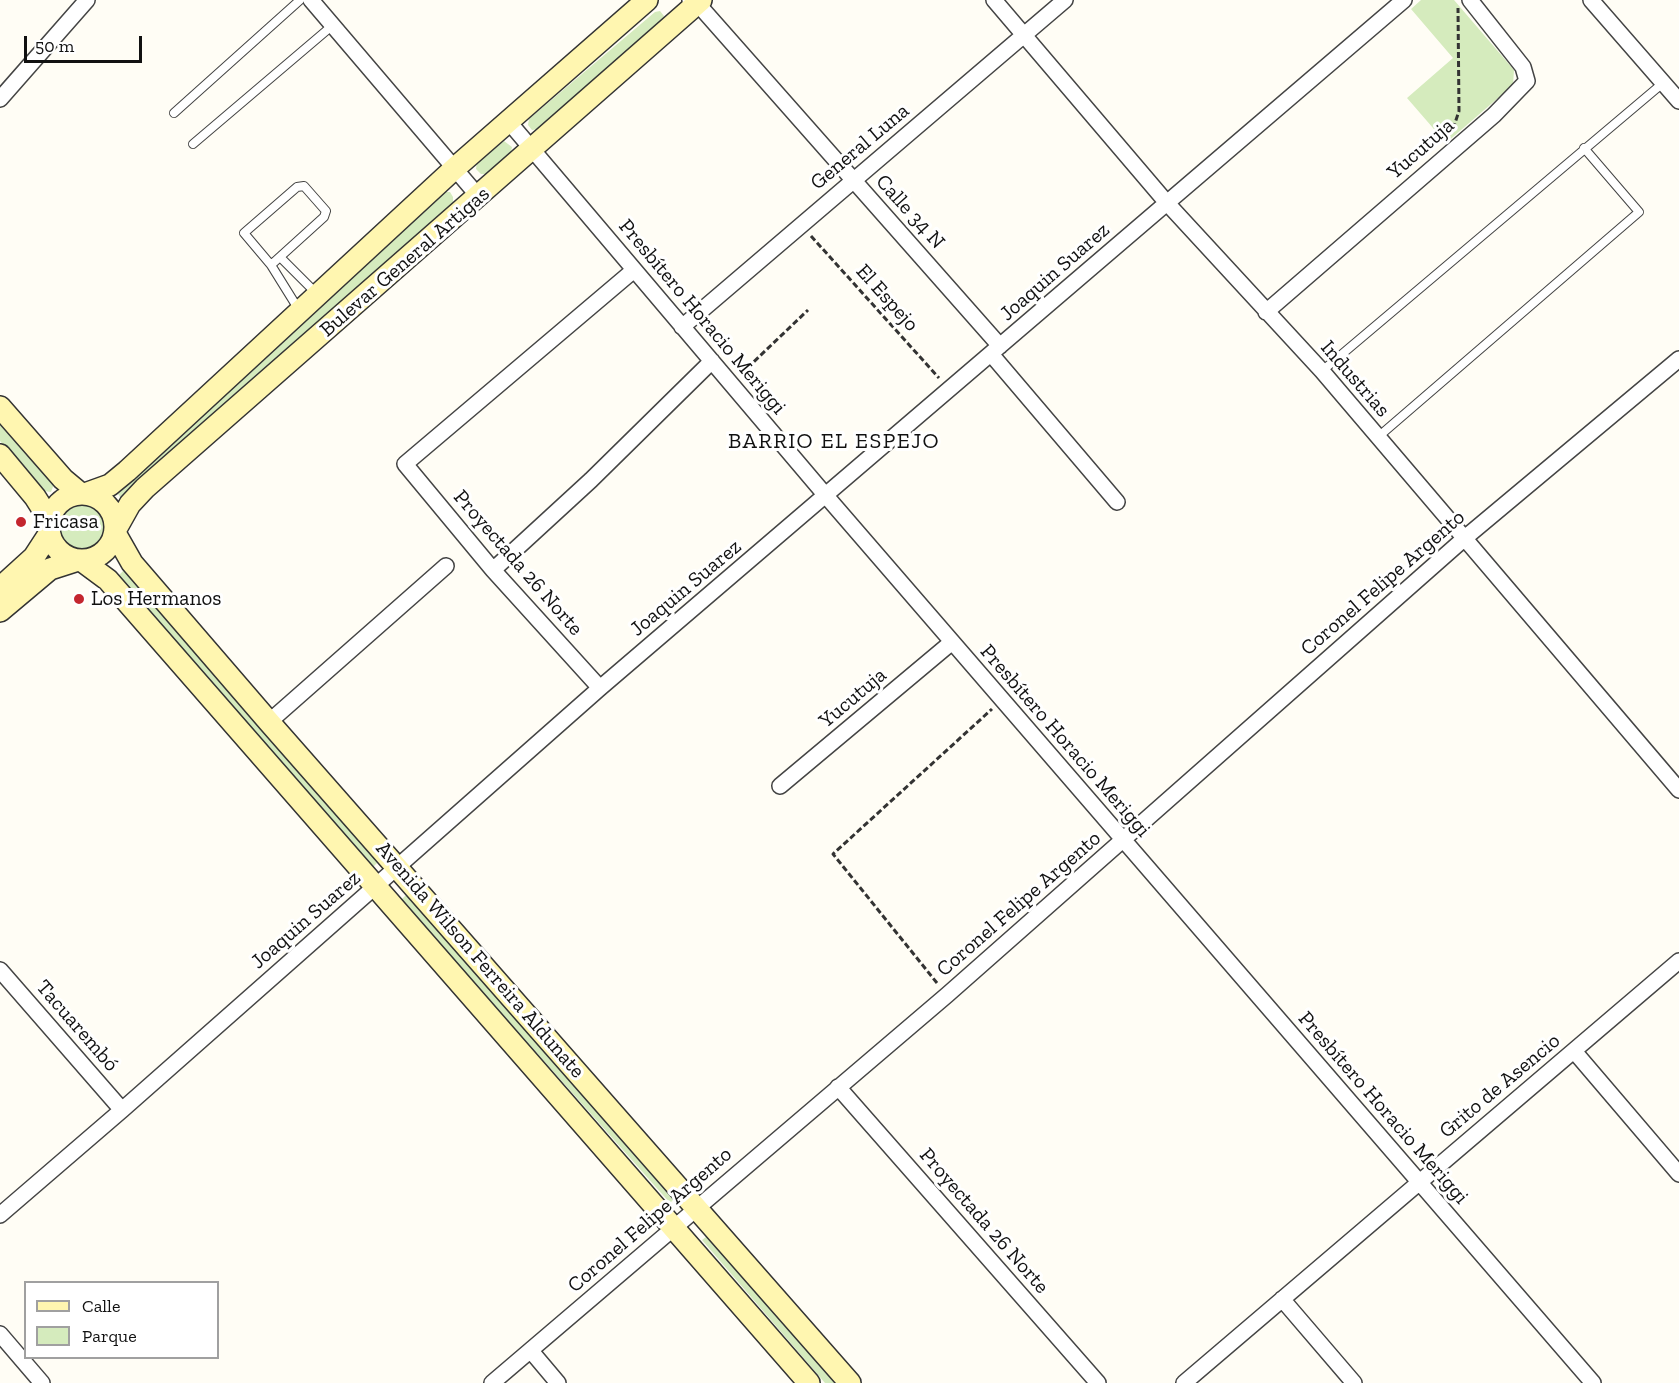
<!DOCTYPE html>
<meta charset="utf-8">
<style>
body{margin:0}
#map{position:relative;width:1679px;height:1383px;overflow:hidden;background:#fffdf5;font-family:"Zilla Slab",serif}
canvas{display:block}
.legend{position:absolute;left:24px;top:1281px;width:195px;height:78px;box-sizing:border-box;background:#fff;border:2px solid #a0a0a0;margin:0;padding:8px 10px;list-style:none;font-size:18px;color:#111}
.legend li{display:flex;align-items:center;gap:12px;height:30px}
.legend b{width:30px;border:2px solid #a0a0a0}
.scale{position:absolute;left:24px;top:36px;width:118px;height:27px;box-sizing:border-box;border:3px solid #111;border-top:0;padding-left:8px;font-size:18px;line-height:21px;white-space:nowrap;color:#111;-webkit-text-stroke:4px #fff;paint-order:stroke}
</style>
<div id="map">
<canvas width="1679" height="1383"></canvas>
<ul class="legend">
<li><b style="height:8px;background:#fff6b0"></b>Calle</li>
<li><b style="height:16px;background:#d5ebbd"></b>Parque</li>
</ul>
<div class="scale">50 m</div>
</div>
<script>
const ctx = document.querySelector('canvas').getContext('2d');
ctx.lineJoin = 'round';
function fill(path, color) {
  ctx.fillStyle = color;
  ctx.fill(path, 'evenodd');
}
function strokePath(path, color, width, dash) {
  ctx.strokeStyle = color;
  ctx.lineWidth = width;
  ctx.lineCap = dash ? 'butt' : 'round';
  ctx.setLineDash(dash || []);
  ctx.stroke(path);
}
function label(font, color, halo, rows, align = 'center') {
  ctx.font = font + ' "Zilla Slab",serif';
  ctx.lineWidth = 6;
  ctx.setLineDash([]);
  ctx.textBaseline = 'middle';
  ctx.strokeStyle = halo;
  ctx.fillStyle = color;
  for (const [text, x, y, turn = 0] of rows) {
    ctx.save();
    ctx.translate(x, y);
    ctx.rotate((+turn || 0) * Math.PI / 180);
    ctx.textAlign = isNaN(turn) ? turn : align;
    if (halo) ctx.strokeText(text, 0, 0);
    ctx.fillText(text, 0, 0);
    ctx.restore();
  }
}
const green = new Path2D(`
 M1421 0H1454L1514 70 1513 85 1446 143 1407 98 1453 58 1411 9Z
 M660 11 664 16 663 22 538 129 532 130 528 125 529 119 655 12Z
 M504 141 512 147 511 152 487 174H481L476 169 477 162Z
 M444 192H450L453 197V203L120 497 118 494Z
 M0 421 54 484 51 492 43 491 0 441Z
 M58 526a24 24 0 1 1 48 0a24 24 0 1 1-48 0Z
 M126 568 380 860 373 867 119 575Z
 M409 892 678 1195 670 1203 401 900Z
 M711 1233 840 1383H825L702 1240Z`);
const path = new Path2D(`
 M1453 129 1459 111 1458 8
 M811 236 939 378
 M741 374 808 310
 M937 983 833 854 992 709`);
const lane = new Path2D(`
 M174 113 300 0
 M193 144 333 25
 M280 257 317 294
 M271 265 324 217 326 211 304 186 297 187 244 233 271 265 299 310
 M1322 371 1663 83
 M1378 437 1639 212 1584 148`);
const street = new Path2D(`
 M311 0 479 197
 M690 0 697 3 1000 346
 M994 0 1167 203 1322 371 1679 790
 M1591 0 1679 101
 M0 99 87 0
 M509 122 827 497 1593 1383
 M1266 312 1494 115 1527 81 1523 67 1470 0
 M682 327 1065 0
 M991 354 1117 502
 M493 570 591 480 712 361
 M600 688 493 570 405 464 634 270
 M269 722 446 566
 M780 786 952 642
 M0 970 122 1110
 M1574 1051 1679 1174
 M838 1087 1098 1383
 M0 1215 122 1110 600 688 1404 0
 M1282 1299 1354 1383
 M0 1334 42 1383
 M531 1351 558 1383
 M492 1383 947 995 1466 537 1679 359
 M1184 1383 1679 961`);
const secondary = new Path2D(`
 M0 407 63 479 81 494
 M0 455 35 497 49 519
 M49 527a33 33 0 1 1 66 0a33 33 0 1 1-66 0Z
 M85 494 110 485 127 471 455 168 647 0
 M116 529 130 504 145 488 701 0
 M115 533 132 563 269 722 850 1383
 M81 560 108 580 809 1383
 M0 588 34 557 49 534
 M0 611 50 569 78 560`);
const markers = [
 [21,522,6,"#c4262e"],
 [79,599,6,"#c4262e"]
];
const streetNames = [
 ["General Luna",860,147,-40],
 ["Yucutuja",1421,149,-41],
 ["Calle 34 N",910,212,48],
 ["Bulevar General Artigas",405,262,-41],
 ["Joaquin Suarez",1055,272,-41],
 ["El Espejo",887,298,48],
 ["Presbítero Horacio Meriggi",702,317,50],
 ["Industrias",1355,379,49],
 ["Proyectada 26 Norte",518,563,49],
 ["Coronel Felipe Argento",1383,583,-41],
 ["Joaquin Suarez",686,588,-40],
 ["Yucutuja",853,698,-40],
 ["Presbítero Horacio Meriggi",1065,741,49],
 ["Coronel Felipe Argento",1019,904,-41],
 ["Joaquin Suarez",306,920,-41],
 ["Avenida Wilson Ferreira Aldunate",480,960,49],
 ["Tacuarembó",77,1026,49],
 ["Grito de Asencio",1500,1086,-40],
 ["Presbítero Horacio Meriggi",1383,1108,49],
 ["Coronel Felipe Argento",650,1220,-41],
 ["Proyectada 26 Norte",984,1221,49]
];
const poiNames = [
 ["Fricasa",33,522],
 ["Los Hermanos",91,599]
];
const neighbourhoodNames = [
 ["BARRIO EL ESPEJO",834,442]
];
fill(green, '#d5ebbd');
strokePath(lane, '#444', 10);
strokePath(street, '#444', 18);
strokePath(secondary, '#333', 24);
strokePath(path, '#333', 3, [6, 3]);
strokePath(lane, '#fff', 8);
strokePath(street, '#fff', 15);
strokePath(secondary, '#fff6b0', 21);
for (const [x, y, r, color] of markers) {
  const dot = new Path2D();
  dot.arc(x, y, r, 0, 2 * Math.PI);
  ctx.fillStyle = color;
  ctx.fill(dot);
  strokePath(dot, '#fff', 2);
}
label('21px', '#111', '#fff', streetNames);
label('21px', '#111', '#fff', poiNames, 'left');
ctx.letterSpacing = '1.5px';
label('22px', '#111', '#fff', neighbourhoodNames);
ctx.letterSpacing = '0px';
</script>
